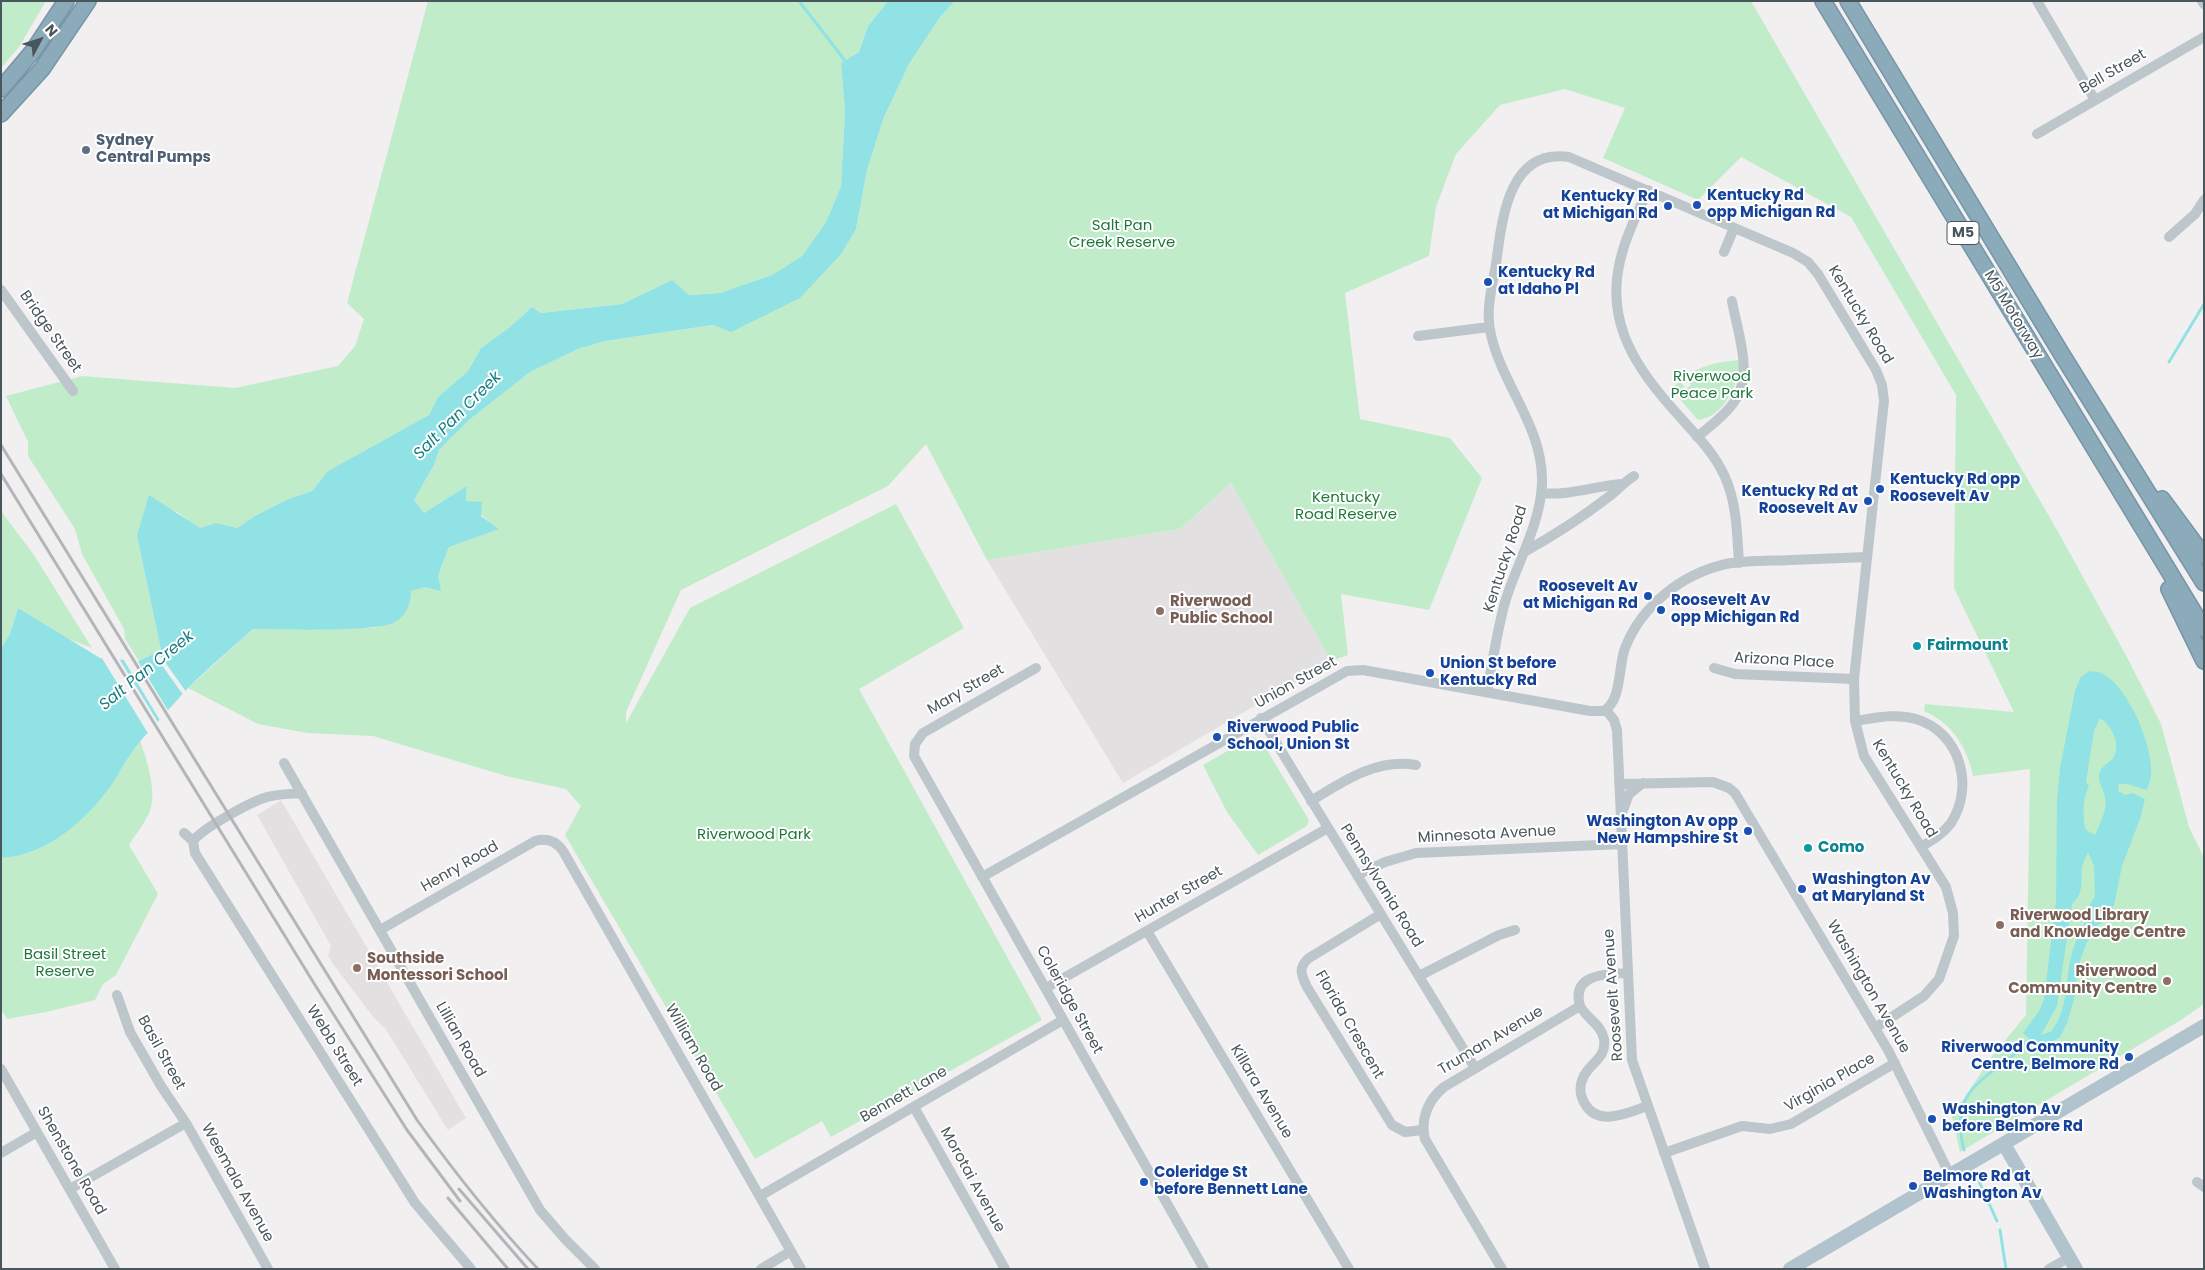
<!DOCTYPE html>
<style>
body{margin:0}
#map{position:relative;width:2205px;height:1270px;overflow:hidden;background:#f2eff0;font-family:Poppins,sans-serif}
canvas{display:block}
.frame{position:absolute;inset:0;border:2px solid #49565b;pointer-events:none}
.north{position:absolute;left:15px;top:15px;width:50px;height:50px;-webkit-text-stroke:4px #fff;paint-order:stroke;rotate:50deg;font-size:14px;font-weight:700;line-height:20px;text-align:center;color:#49565b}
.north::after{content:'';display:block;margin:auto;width:18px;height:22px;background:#49565b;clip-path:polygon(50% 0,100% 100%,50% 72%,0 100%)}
</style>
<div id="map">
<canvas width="2205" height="1270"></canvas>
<div class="frame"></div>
<div class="north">N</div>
</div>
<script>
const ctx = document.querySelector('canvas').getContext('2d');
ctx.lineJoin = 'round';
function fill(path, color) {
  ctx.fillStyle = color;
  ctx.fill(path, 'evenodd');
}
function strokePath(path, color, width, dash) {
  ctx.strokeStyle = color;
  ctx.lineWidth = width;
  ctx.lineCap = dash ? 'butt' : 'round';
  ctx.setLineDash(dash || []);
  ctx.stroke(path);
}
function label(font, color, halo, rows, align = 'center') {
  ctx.font = font + ' Poppins,sans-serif';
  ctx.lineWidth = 4;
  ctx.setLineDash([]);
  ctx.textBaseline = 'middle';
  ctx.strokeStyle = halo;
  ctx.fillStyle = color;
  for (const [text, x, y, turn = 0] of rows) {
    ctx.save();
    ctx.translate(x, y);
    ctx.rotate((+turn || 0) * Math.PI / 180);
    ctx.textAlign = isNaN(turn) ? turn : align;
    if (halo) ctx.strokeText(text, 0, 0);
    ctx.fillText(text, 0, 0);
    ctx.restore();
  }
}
const education = new Path2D(`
 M1231 483 1331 661 1123 783 987 560 1180 529Z
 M281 800 466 1118 448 1130 385 1028 374 1018 333 964 328 956 331 946 257 815Z`);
const green = new Path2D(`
 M1 1H46L19 47 1 68Z
 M428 1H888L868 26 859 52 841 63 845 111 841 186 826 222 802 256 772 275 720 293 688 295 672 280 622 304 541 313 532 307 510 327 481 348 468 371 438 397 429 415 328 471 312 491 286 500 255 516 237 528 216 523 200 529 176 511 137 536 161 650 139 661 125 639 124 629 82 554 75 529 28 456V442L6 396 82 376 235 388 338 366 355 346 364 319 347 303Z
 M955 1H1751L2061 537 2128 659 2161 724 2189 827 2204 858V1004L2181 1020 1960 1152 1952 1116 1993 1055 2026 1015 2030 769 1973 776C1967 747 1952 723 1924 711L1925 704 2014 712 1954 588 1956 395 1851 217 1741 157 1698 200 1603 158 1625 108 1565 89 1500 105 1456 154 1436 207 1429 256 1345 293 1360 419 1450 438 1482 478 1429 610 1341 594 1348 655 1331 661 1231 483 1180 529 987 560 926 444 888 486 681 590 626 712V723L690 608 896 504 964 628 859 689 1042 1020 831 1137 822 1121 755 1159 565 835 581 806 566 789 506 776 373 736 307 733 258 724 188 688 253 629 373 628 396 622 411 591C438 583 440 572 449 547L498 529 466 502 467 487 424 513 414 500 434 465 439 450 469 420 530 372 578 349 605 341 713 325 731 331 842 253 856 229 867 170 884 117 909 64 940 17Z
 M1739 360C1741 382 1723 418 1698 420L1671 389 1680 381 1686 389 1691 385 1685 377C1700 365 1720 362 1739 360Z
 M1 511 34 555 92 648 61 636 18 608 10 634 1 648Z
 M1252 737 1261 740 1309 820 1307 826 1258 855 1227 812 1203 765Z
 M140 741C147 759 157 792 150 811 145 823 136 834 129 845L158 894 116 975 103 984 95 1000 46 1012 7 1019 1 1009V858C49 856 86 819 112 783 122 769 130 754 140 741Z`);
const water = new Path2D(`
 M888 1H955L940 17 909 64 884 117 867 170 856 229 842 253 800 298 731 332 713 325 605 341 578 349 530 372 469 420 439 450 434 465 414 500 424 513 467 486 466 501 482 502 481 516 499 529 449 547 438 576 441 591 425 587 411 591C410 605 408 612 397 621 382 633 278 629 253 629 231 649 208 668 188 688 173 704 159 721 144 737 132 750 124 765 114 781 89 818 48 856 1 858V648L10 634 18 608 100 658 139 661 161 650 137 536 149 495 200 528 216 523 237 528 255 516 286 500 312 491 328 471 429 415 438 397 468 371 481 348 510 327 532 307 541 313 622 304 672 280 689 295 720 293 772 275 802 256 826 222 841 186 845 111 841 63 859 52 868 26Z
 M2089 671C2092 672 2097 671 2101 673 2128 685 2154 747 2151 775 2151 780 2148 785 2147 790 2137 788 2129 783 2119 784L2118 791 2126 795 2133 793 2145 799 2140 819 2122 866 2114 905 2103 921 2091 931 2078 966 2075 996 2067 1023 2060 1037 2040 1050 2023 1033 2039 1011 2044 999 2056 901 2057 800 2060 768 2075 691 2080 678ZM2100 718C2111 725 2122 744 2113 758 2108 764 2099 767 2099 776 2099 784 2104 790 2105 798 2108 809 2099 826 2095 835L2085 829C2083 813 2082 800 2089 786L2086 782 2094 731ZM2088 852 2094 866 2095 896C2089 904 2089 908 2087 917 2083 929 2075 940 2072 953 2064 981 2070 1004 2052 1031L2041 1035 2057 1006 2072 904C2084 894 2081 881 2082 867 2083 862 2086 857 2088 852Z`);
const pier = new Path2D(`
 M157 651 187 693 184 696 153 653Z
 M100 655 118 657 159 724 149 735Z
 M122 657 136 658 169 712 161 722Z`);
const stream = new Path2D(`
 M799 1 846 62
 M2169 362 2204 304
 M1964 1150C1946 1080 1997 1079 2032 1037
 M1977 1177 1997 1221
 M2000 1230 2006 1269`);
const minor = new Path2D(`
 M2037 1 2095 100
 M2202 1 2204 4
 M2037 134 2204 37
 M1648 190C1639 210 1629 229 1623 250 1603 314 1630 361 1672 408 1691 430 1713 450 1725 477 1737 504 1737 533 1739 563
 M2169 237 2195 214 2204 200
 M1724 252 1734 228
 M1 290 73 391
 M1418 336 1489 327
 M1697 437C1710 426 1727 414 1736 399 1753 372 1737 330 1732 301
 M1541 493C1568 496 1595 486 1622 484
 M1524 552C1553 536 1581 518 1607 498 1617 491 1624 482 1634 476
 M1036 668 923 733 915 744 914 756 1204 1269
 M1714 668 1735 674 1854 679
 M1487 692C1493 661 1497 629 1506 599 1518 561 1540 525 1542 484 1544 428 1503 387 1491 335 1485 312 1492 287 1496 264 1502 220 1508 148 1569 157L1793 253 1808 262 1818 274 1876 370 1882 385 1884 401 1854 679 1855 721 1864 756 1946 887 1953 913 1954 936 1939 979 1924 996 1875 1028
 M1606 710 1614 720 1617 730 1632 1060 1705 1269
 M1261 718 1475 1068
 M1855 721C1875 718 1896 713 1916 719 1960 732 1975 786 1951 823 1943 834 1932 840 1921 847
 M284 763 540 1210 565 1239 595 1269
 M1619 784 1713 782 1729 788 1735 793 1888 1050 1950 1175
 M1311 801C1343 781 1377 758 1416 765
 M1623 810 1629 794 1643 783
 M184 833 193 841 195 853 415 1203 471 1269
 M193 841C203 828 250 802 267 797 278 794 290 794 302 793
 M1357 875 1385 862 1416 853 1622 844
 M982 877 1347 671 1363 670 1590 711H1604C1622 700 1618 667 1625 648 1642 605 1682 574 1726 564 1747 560 1769 561 1791 560 1816 559 1841 558 1867 557
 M1381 914 1309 958C1298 967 1301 975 1307 987L1392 1125 1405 1132 1423 1130
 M380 930 535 841C546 838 556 841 563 851L801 1269
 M1147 931 1349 1269
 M1419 976 1499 935 1515 930
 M1046 988 1328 828
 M117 995 130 1032 161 1086 186 1123
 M1580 1006C1571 974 1605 974 1627 973
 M1 1069 115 1269
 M914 1107 1005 1269
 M1 1153 37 1132
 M1664 1153 1742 1126 1770 1129 1791 1124 1895 1063
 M2197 1182 2204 1187
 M70 1189 186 1123 268 1269
 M760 1196 1063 1020
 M761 1269 791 1251
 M1502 1269 1425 1139C1420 1119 1428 1100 1444 1087L1580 1006C1587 1019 1601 1024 1604 1039 1607 1059 1589 1063 1583 1078 1579 1086 1580 1096 1585 1104 1598 1127 1628 1113 1647 1106
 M2049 1269 2070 1257`);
const major = new Path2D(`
 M2004 1144 2076 1269
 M1790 1269 2204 1026`);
const highway = new Path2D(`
 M1823 1 2204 629
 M1848 1 2061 353 2204 583
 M1 89 33 51 66 1
 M1 114 42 69 88 1
 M2162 499 2204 556
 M2169 589 2204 661`);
const rail = new Path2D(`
 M1 445 417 1120C455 1173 494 1222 538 1269
 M1 474 315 985 407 1130 460 1201
 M459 1189 528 1269
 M448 1198 508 1269`);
const markers = [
 [86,150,5,"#5c6f8a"],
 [1697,205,5,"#1a4fb4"],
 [1668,206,5,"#1a4fb4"],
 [1488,282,5,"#1a4fb4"],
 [1880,489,5,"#1a4fb4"],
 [1868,501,5,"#1a4fb4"],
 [1648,596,5,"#1a4fb4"],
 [1661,610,5,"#1a4fb4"],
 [1160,611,5,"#8d6e63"],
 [1917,646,5,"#0f9aa8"],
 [1430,673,5,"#1a4fb4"],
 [1217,737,5,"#1a4fb4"],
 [1748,831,5,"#1a4fb4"],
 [1808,848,5,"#0f9aa8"],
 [1802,889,5,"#1a4fb4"],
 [2000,925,5,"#8d6e63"],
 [357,968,5,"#8d6e63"],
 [2167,981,5,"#8d6e63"],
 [2129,1057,5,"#1a4fb4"],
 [1932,1119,5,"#1a4fb4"],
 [1144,1182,5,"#1a4fb4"],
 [1913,1186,5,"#1a4fb4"]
];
const shields = [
 [1963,233,32]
];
const shieldNames = [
 ["M5",1963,233]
];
const streetNames = [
 ["Bell Street",2113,72,-30],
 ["Kentucky Road",1860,315,59],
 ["M5 Motorway",2013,315,59],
 ["Bridge Street",50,332,55],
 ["Kentucky Road",1506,559,-72],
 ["Arizona Place",1784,661,3],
 ["Union Street",1296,683,-29],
 ["Mary Street",966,690,-30],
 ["Kentucky Road",1904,789,59],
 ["Minnesota Avenue",1487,835,-3],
 ["Henry Road",460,867,-30],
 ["Pennsylvania Road",1381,886,58],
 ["Hunter Street",1179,895,-30],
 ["Washington Avenue",1868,987,60],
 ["Roosevelt Avenue",1614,995,-94],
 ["Coleridge Street",1069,1000,61],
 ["Florida Crescent",1349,1025,60],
 ["Lillian Road",460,1040,60],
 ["Truman Avenue",1491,1041,-31],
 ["Webb Street",334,1046,58],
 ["William Road",693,1048,60],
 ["Basil Street",161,1053,61],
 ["Virginia Place",1830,1083,-30],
 ["Killara Avenue",1261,1092,59],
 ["Bennett Lane",904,1095,-30],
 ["Shenstone Road",71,1161,60],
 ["Morotai Avenue",972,1180,61],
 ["Weemala Avenue",237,1183,61]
];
const serviceNames = [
 ["Sydney",96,141],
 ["Central Pumps",96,158]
];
const transitNames = [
 ["Kentucky Rd",1707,196],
 ["opp Michigan Rd",1707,213],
 ["Kentucky Rd",1658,197,"right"],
 ["at Michigan Rd",1658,214,"right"],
 ["Kentucky Rd",1498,273],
 ["at Idaho Pl",1498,290],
 ["Kentucky Rd opp",1890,480],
 ["Roosevelt Av",1890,497],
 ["Kentucky Rd at",1858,492,"right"],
 ["Roosevelt Av",1858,509,"right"],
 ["Roosevelt Av",1638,587,"right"],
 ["at Michigan Rd",1638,604,"right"],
 ["Roosevelt Av",1671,601],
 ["opp Michigan Rd",1671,618],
 ["Union St before",1440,664],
 ["Kentucky Rd",1440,681],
 ["Riverwood Public",1227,728],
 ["School, Union St",1227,745],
 ["Washington Av opp",1738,822,"right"],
 ["New Hampshire St",1738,839,"right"],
 ["Washington Av",1812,880],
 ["at Maryland St",1812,897],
 ["Riverwood Community",2119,1048,"right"],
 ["Centre, Belmore Rd",2119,1065,"right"],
 ["Washington Av",1942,1110],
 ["before Belmore Rd",1942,1127],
 ["Coleridge St",1154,1173],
 ["before Bennett Lane",1154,1190],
 ["Belmore Rd at",1923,1177],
 ["Washington Av",1923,1194]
];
const parkNames = [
 ["Salt Pan",1122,226],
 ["Creek Reserve",1122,243],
 ["Riverwood",1712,377],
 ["Peace Park",1712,394],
 ["Kentucky",1346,498],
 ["Road Reserve",1346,515],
 ["Riverwood Park",754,835],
 ["Basil Street",65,955],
 ["Reserve",65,972]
];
const educationNames = [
 ["Riverwood",1170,602],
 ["Public School",1170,619],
 ["Riverwood Library",2010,916],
 ["and Knowledge Centre",2010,933],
 ["Southside",367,959],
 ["Montessori School",367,976],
 ["Riverwood",2157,972,"right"],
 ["Community Centre",2157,989,"right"]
];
const cultureNames = [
 ["Fairmount",1927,646],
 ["Como",1818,848]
];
const waterNames = [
 ["Salt Pan Creek",458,416,-45],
 ["Salt Pan Creek",147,671,-39]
];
fill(education, '#e2e0e1');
fill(green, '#c1ecca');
fill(water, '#91e2e5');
fill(pier, '#f2eff0');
strokePath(stream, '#91e2e5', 3);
strokePath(highway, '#7695a6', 18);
strokePath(minor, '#bcc6cb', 10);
strokePath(major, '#b1c3cc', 14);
strokePath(highway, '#8baaba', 15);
strokePath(rail, '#b2b6b9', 3);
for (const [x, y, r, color] of markers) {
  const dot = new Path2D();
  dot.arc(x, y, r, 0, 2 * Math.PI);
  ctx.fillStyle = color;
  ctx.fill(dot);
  strokePath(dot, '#fff', 2);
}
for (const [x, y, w] of shields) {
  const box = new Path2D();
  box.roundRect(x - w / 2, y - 11.5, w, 23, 4);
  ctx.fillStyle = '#fff';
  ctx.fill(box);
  strokePath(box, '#49565b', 1);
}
label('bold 14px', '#49565b', null, shieldNames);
label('15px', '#49565b', '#fff', streetNames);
label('bold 15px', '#4e5e75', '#fff', serviceNames, 'left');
label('bold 15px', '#164399', '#fff', transitNames, 'left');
label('15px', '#1e783c', '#fff', parkNames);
label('bold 15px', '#785e54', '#fff', educationNames, 'left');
label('bold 15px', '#0d838f', '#fff', cultureNames, 'left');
label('italic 16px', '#167f83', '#fff', waterNames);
</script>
